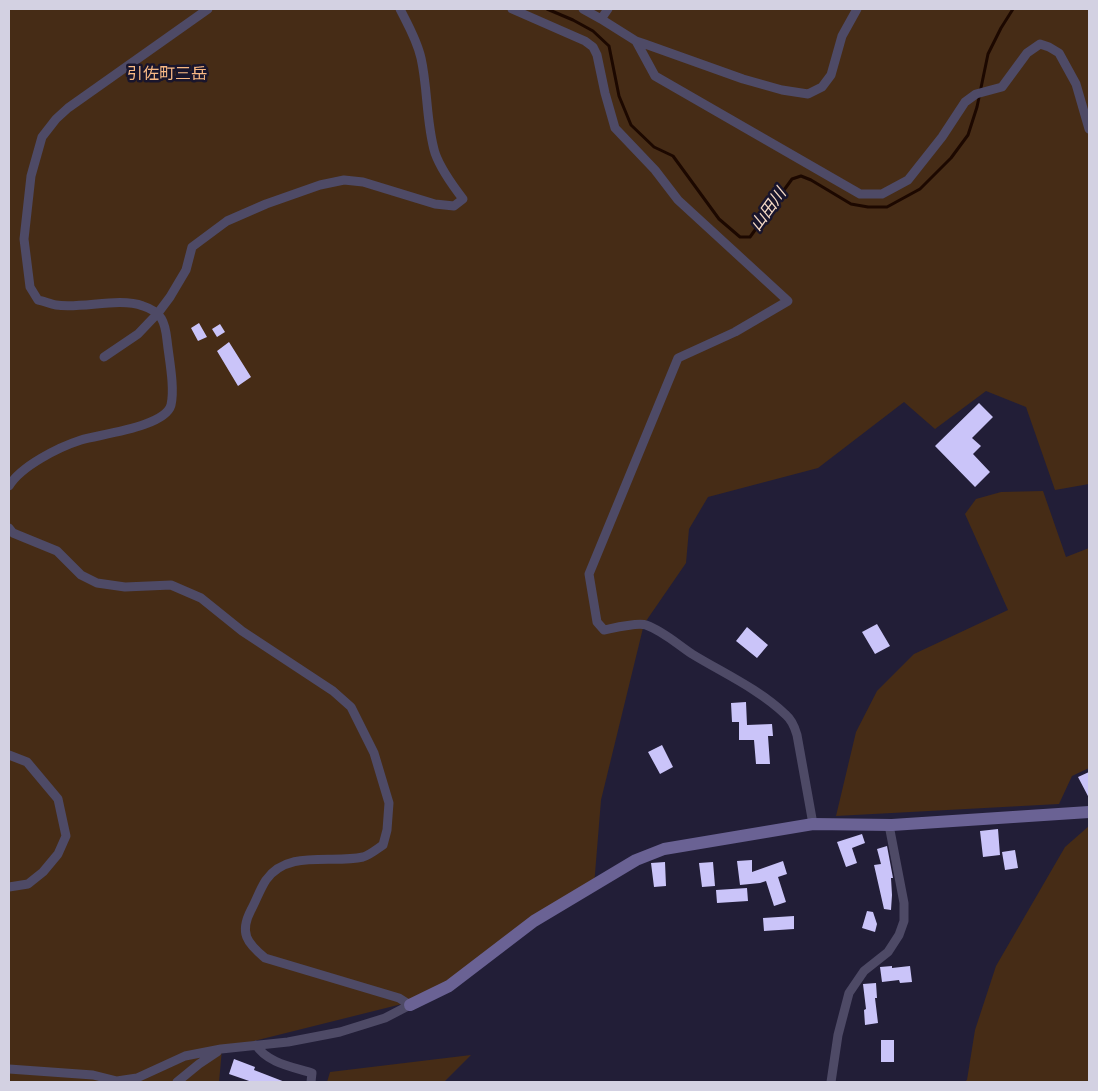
<!DOCTYPE html>
<meta charset="utf-8">
<style>
body{margin:0}
#map{position:relative;width:1098px;height:1091px;overflow:hidden;background:#221e37;font-family:Signika,sans-serif}
canvas{display:block}
.frame{position:absolute;inset:0;border:10px solid #d3d1e2;pointer-events:none}
</style>
<div id="map">
<canvas width="1098" height="1091"></canvas>
<div class="frame"></div>
</div>
<script>
const ctx = document.querySelector('canvas').getContext('2d');
ctx.lineJoin = 'round';
function fill(path, color) {
  ctx.fillStyle = color;
  ctx.fill(path, 'evenodd');
}
function strokePath(path, color, width, dash) {
  ctx.strokeStyle = color;
  ctx.lineWidth = width;
  ctx.lineCap = dash ? 'butt' : 'round';
  ctx.setLineDash(dash || []);
  ctx.stroke(path);
}
function label(font, color, halo, rows, align = 'center') {
  ctx.font = font + ' Signika,"Noto Sans JP",sans-serif';
  ctx.lineWidth = 5;
  ctx.setLineDash([]);
  ctx.textBaseline = 'middle';
  ctx.strokeStyle = halo;
  ctx.fillStyle = color;
  for (const [text, x, y, turn = 0] of rows) {
    ctx.save();
    ctx.translate(x, y);
    ctx.rotate((+turn || 0) * Math.PI / 180);
    ctx.textAlign = isNaN(turn) ? turn : align;
    if (halo) ctx.strokeText(text, 0, 0);
    ctx.fillText(text, 0, 0);
    ctx.restore();
  }
}
const green = new Path2D(`
 M9 9H1089V484L1055 490 1026 407 986 391 935 429 904 402 818 468 708 497 689 529 686 563 644 624 601 800 594 886 422 999 222 1049 219 1082H9Z
 M1043 491 1066 557 1089 548V768L1072 776 1059 804 836 816 856 732 877 691 914 654 1008 610 965 514 976 499 1001 492Z
 M1089 826V1082H964L967 1080 975 1030 996 966 1065 847Z
 M471 1055 444 1082H327L330 1072Z`);
const stream = new Path2D(`
 M547 9 573 20 593 31 609 46 619 96 631 125 654 147 673 156 719 219 740 237H750L792 179 801 176 811 180 851 204 868 207H887L920 189 951 158 968 135 977 107 988 54 1001 28 1013 9`);
const building = new Path2D(`
 M199 323 207 337 198 341 191 328Z
 M220 324 225 332 217 337 212 329Z
 M229 342 251 377 238 386 217 351Z
 M979 403 993 417 972 438 981 446 973 454 990 472 975 487 935 446Z
 M877 624 890 646 875 654 862 632Z
 M747 627 768 645 757 658 736 641Z
 M746 702 747 725 772 724 773 736H768L770 764H756L754 740H739V722H732L731 703Z
 M662 745 673 767 660 774 648 752Z
 M1089 772V798L1078 777Z
 M998 829 1000 855 983 857 980 831Z
 M862 834 865 843 852 848 857 863 846 867 837 842Z
 M887 846 893 878H891L892 895 891 910 884 909 874 865 881 864 877 849Z
 M1015 850 1018 868 1005 870 1002 852Z
 M752 860V872L783 861 787 874 778 877 786 902 774 906 766 881 760 883 740 885 737 861Z
 M665 862 666 886 654 887 651 863Z
 M713 862 715 886 702 887 699 863Z
 M747 888 748 901 717 903 716 890Z
 M867 911 873 912 877 924 875 932 862 928Z
 M794 916V929L764 931 763 918Z
 M892 966V968L910 966 912 982 900 983 899 980 882 982 880 967Z
 M876 983 877 998H875L878 1023 865 1025 864 1010 866 1009 863 984Z
 M881 1040H894V1062H881Z
 M234 1059 255 1067 254 1070 285 1082H252L229 1074Z`);
const street = new Path2D(`
 M512 9 585 41 593 47 597 55 605 93 615 128 655 170 678 200 788 301 735 332 678 358 589 574 597 622 604 630C614 628 638 622 646 625 663 631 677 644 692 654 723 673 759 689 786 715 792 720 795 728 797 735L813 824
 M583 9 601 19 608 9
 M601 19 636 41 645 44 743 79 782 90 808 94 822 87 831 75 842 36 857 9
 M636 41 655 76 860 194H882L908 180 942 137 965 102 976 94 1002 87 1027 53 1040 44 1049 47 1059 53 1076 84 1089 129
 M104 357 138 334 158 313 170 297 186 270 192 247 227 221 266 204 320 185 344 180 363 182 435 204 454 206 463 199C453 186 441 170 435 153 426 123 428 89 421 58 417 40 408 25 400 9
 M9 486C21 466 59 447 81 440 101 434 165 427 171 405 175 387 169 359 167 340 165 322 162 312 143 306 119 297 82 309 56 305 50 304 44 301 38 300L30 287 24 239 31 176 42 137 56 119 68 108 208 9
 M9 528 13 533 57 551 81 575 97 583 125 587 171 585 201 598 242 631 333 691 351 707 374 753 389 803 387 830 383 845C377 849 370 855 363 857 332 864 288 849 266 880 260 889 256 901 251 910 239 933 247 943 265 958L399 998 410 1005 385 1018 340 1032 288 1042 221 1049 185 1056 137 1078 117 1081 93 1075 9 1069
 M9 755 27 762 58 799 66 836 58 854 43 872 28 884 9 887
 M256 1045C267 1063 293 1067 312 1073L311 1082
 M177 1082 199 1064 217 1052
 M831 1082 838 1035 849 993 864 971 888 952 899 935 904 921V903L889 825`);
const secondary = new Path2D(`
 M410 1005 449 986 534 921 636 860 664 849 813 824 892 825 1089 812`);
const neighbourhoodNames = [
 ["引佐町三岳",167,75]
];
const waterNames = [
 ["山田川",769,210,-54]
];
fill(green, '#462c16');
strokePath(stream, '#1c0800', 3);
fill(building, '#cac4f9');
strokePath(street, '#4e4a66', 9);
strokePath(secondary, '#6a6294', 12);
label('16px', '#f9b985', '#19152c', neighbourhoodNames);
label('italic 16px', '#f7dbc6', '#19152c', waterNames);
</script>
